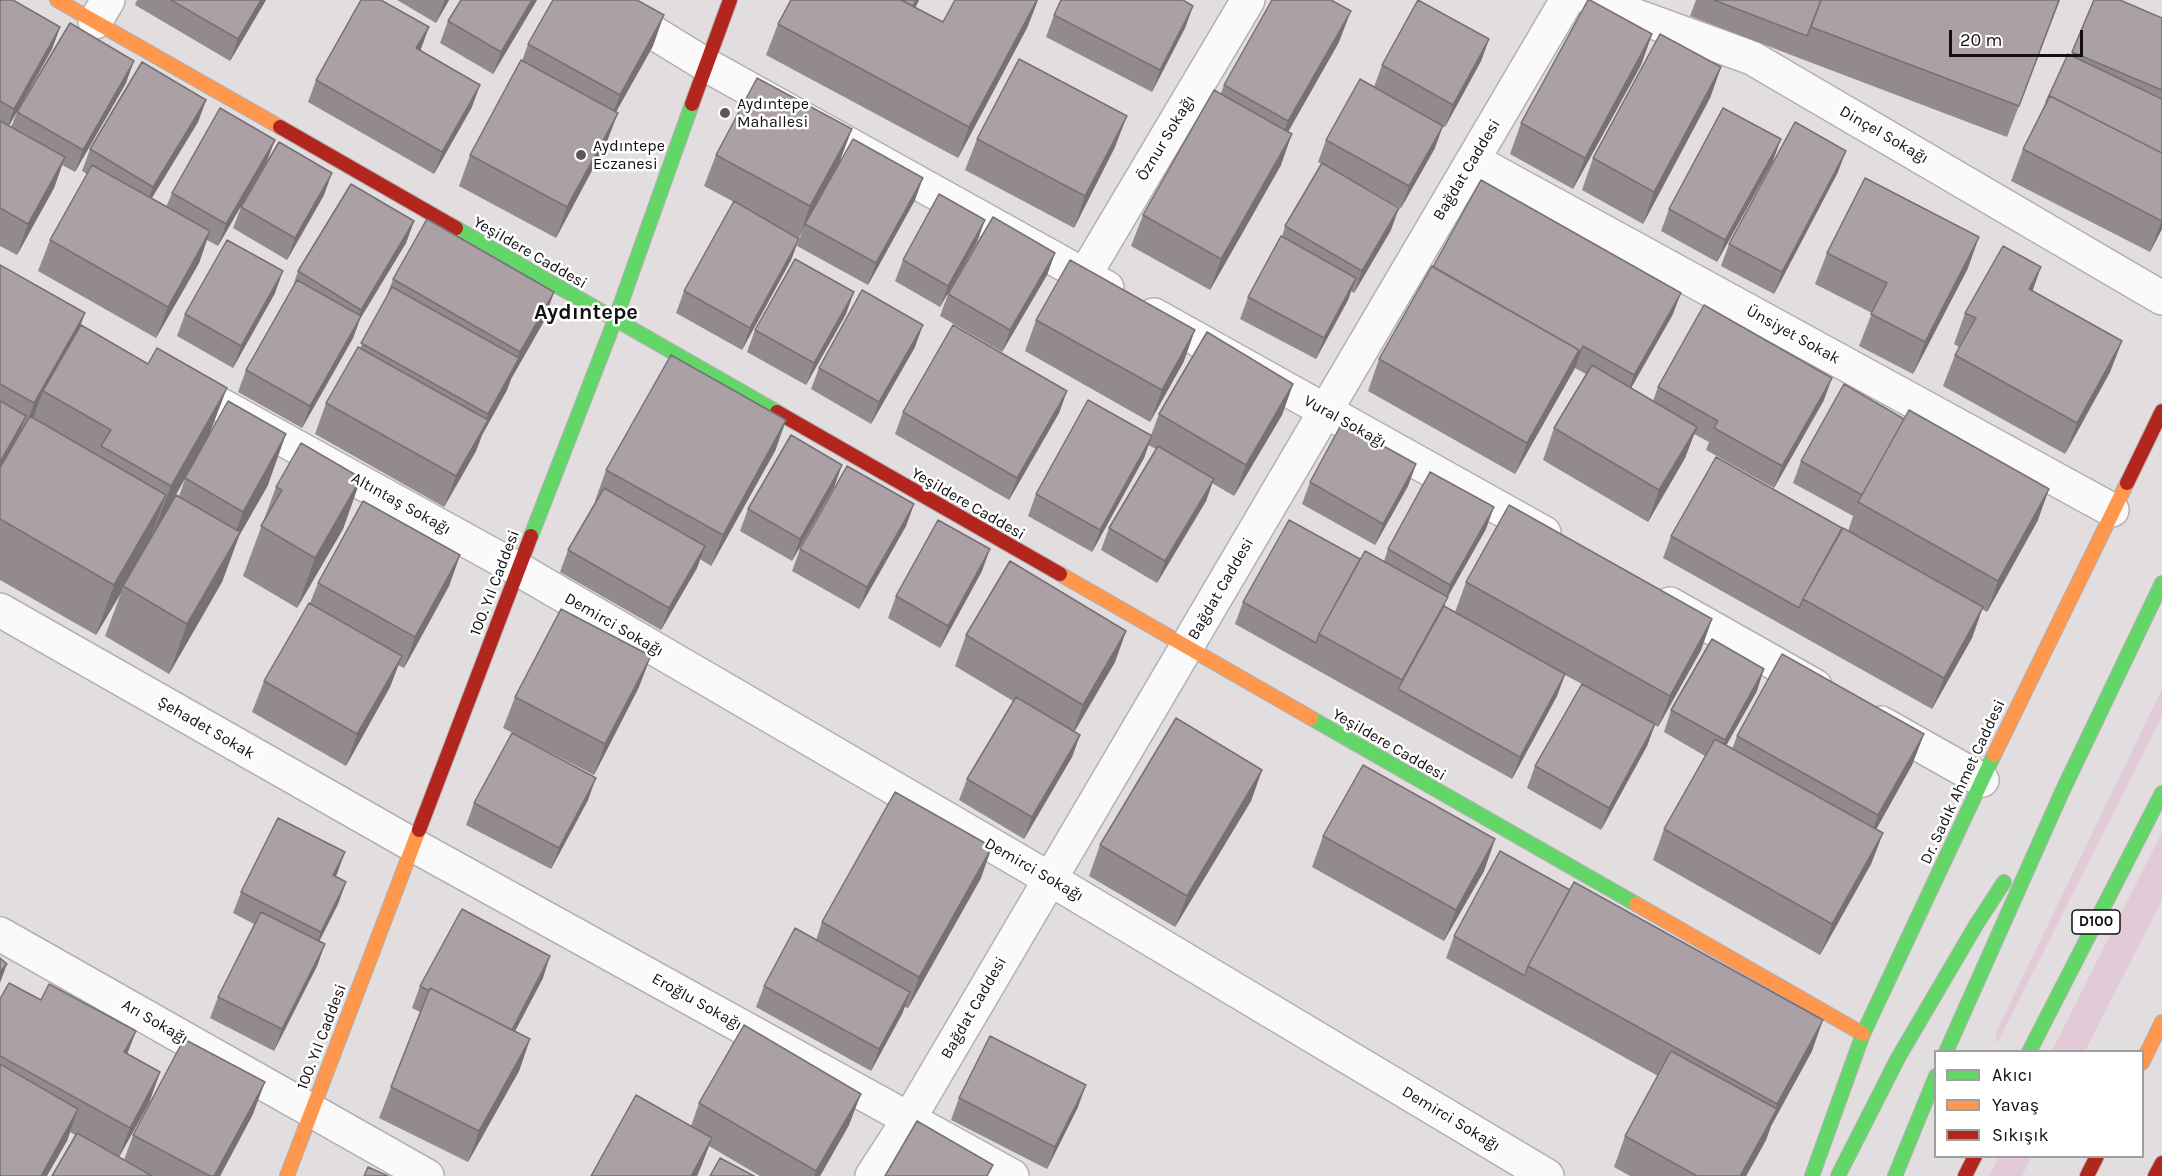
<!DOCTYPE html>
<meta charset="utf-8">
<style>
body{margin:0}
#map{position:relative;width:2162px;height:1176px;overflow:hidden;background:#e2dee0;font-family:Karla,sans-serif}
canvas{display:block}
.legend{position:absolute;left:1934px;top:1050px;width:210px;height:108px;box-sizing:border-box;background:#fff;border:2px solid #a09fa0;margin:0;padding:8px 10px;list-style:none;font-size:18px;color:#121011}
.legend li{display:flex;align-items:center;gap:12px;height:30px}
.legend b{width:30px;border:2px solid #a09fa0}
.scale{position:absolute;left:1949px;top:30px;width:134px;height:27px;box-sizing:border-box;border:3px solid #121011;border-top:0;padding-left:8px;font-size:18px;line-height:21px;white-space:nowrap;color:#121011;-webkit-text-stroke:4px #fff;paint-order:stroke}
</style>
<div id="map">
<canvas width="2162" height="1176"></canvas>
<ul class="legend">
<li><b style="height:8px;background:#63d668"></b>Akıcı</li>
<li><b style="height:8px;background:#ff974d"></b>Yavaş</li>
<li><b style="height:8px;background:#b3261e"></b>Sıkışık</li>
</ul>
<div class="scale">20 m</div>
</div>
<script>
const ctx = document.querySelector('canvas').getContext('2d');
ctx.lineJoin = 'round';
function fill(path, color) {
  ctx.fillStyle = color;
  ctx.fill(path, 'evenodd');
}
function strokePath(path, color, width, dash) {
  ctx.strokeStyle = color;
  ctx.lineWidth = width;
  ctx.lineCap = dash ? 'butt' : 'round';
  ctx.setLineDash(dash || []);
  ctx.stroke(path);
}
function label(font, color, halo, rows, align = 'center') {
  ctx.font = font + ' Karla,sans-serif';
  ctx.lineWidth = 5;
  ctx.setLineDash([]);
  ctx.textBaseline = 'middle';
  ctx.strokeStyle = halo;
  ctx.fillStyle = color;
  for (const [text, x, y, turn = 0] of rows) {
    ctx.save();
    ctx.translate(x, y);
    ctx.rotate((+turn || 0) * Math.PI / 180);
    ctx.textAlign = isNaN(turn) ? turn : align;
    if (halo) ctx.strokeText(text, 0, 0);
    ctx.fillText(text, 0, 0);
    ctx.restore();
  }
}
const green = new Path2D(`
 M2162 689V716L1997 1044 1996 1032Z
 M2162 832V900L2085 1051H2052Z
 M1999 1157V1156L2031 1157 2022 1176H1989Z`);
const street = new Path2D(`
 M600 0 708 66 1107 288
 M1592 0 1752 58 2162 298
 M95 22 108 0
 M1473 160 2112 510
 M1084 276 1248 0
 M1154 315 1544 533
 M181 383 518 569 1050 879 1547 1176
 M1670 604 1815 686
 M0 610 413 845 1012 1176
 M1881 723 1982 780
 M0 934 427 1176
 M872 1176 909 1119 1567 0`);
const fast = new Path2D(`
 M456 228 777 412
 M531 536 615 320 692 104
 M1311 718 1636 904
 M1946 1052 2062 792 2162 583
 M2029 1052 2162 793
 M1812 1176 1863 1034 1994 755
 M1838 1176 1898 1058 1976 925 2004 882
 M1895 1176 1936 1076`);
const slow = new Path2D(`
 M57 0 280 127
 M1060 574 1311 718
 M1994 755 2127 483
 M1636 904 1863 1034
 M2142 1063 2162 1022
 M287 1176 419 830`);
const jam = new Path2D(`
 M692 104 730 0
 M280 127 456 228
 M777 412 1060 574
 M2127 483 2162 411
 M419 830 531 536
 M1965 1176 1975 1156
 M2087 1176 2097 1156
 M2155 1176 2162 1163`);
const wall = new Path2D(`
 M0 0 60 27 52 49 9 126 11 127 17 112 126 83 75 172 62 165 54 188 17 255 0 246Z
 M137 0H266L230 61 135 5Z
 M397 0H449L436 23Z
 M537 0 493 74 440 43 448 21Z
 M791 0H919L915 8 943 22 1028 26 958 158 766 55 778 24Z
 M1696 0H2060L2007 137 1799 58 1800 57 1799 58 1690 16Z
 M2094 0 2162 18V229L2150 252 2011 181 2023 149 2046 102 2071 56Z
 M1193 6 1185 28 1152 92 1046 37 1054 15Z
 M1652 34 1641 65 1573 189 1510 154 1521 123Z
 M1489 39 1481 61 1445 127 1399 101 1435 148 1401 208 1364 187 1391 230 1354 293 1351 291 1348 300 1316 359 1240 319 1248 297 1282 237 1285 226 1322 164 1318 162 1326 140 1374 87 1382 65Z
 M1339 42 1288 132 1281 165 1210 290 1131 246 1143 215 1221 93 1224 85Z
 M528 44 653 46 616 112 606 144 556 238 459 186 470 155 522 61Z
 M421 49 420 51 472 107 434 174 308 102 316 80Z
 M1721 67 1710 98 1643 224 1582 190 1593 158Z
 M206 100 198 122 152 198 166 207 172 193 267 161 218 246 207 240 199 263 156 338 38 271 50 240 87 174 82 171 90 149Z
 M977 139 1115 147 1074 228 965 170Z
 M716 155 840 161 915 200 868 285 797 246 803 229 799 238 791 260 742 350 676 313 684 291 734 202 704 186Z
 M1773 161 1717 262 1661 231 1669 209Z
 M1838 172 1774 294 1721 266 1729 244Z
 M324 195 287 260 233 228 241 207Z
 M414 221 406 243 360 319 353 338 302 428 238 392 246 370 292 289 298 271Z
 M977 242 940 307 895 281 903 260Z
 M1055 253 1047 275 1002 352 940 316 948 294Z
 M1827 253 1968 268 1913 374 1859 346 1872 313 1815 284Z
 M0 265 85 313 80 325 268 485 239 536 222 582 169 674 105 636 121 593 96 635 0 580ZM185 479 179 496 176 495Z
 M393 279 554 292 543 323 511 379 507 390 482 435 476 451 444 507 315 434 326 403 360 348 386 298Z
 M2032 291 2122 341 2110 372 2065 454 1943 386 1955 355 1959 347 1954 344 1965 313Z
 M275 293 233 368 177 336 185 314Z
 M846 314 806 385 747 352 755 330Z
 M1673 314 1631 388 1653 401 1658 387 1824 400 1774 488 1706 450 1709 442 1694 434 1685 458 1648 522 1543 460 1554 428 1586 374 1575 368 1515 474 1368 391 1379 359Z
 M1036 320 1184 361 1150 422 1025 351Z
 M915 347 871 424 811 389 819 368Z
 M1293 384 1282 415 1234 496 1212 483 1206 501 1157 583 1101 550 1109 528 1156 449 1148 445 1144 458 1092 552 1028 516 1036 494 1151 435 1159 414Z
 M1067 391 1059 413 1009 500 895 434 903 412Z
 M786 420 775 451 711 566 700 559 697 568 661 630 560 572 568 550 596 502 595 501 606 470Z
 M1801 461 2038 520 1987 612 1982 609 1972 638 1932 709 1663 558 1671 536 1848 531 1853 516 1793 483Z
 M1416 464 1408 486 1375 545 1302 504 1310 482Z
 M842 465 834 487 792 561 740 531 748 509Z
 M361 478 343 529 297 608 243 576 276 487Z
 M914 504 906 526 859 609 792 571 800 549Z
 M1486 529 1447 598 1444 606 1455 612 1466 582 1712 619 1701 650 1658 727 1655 725 1647 746 1601 830 1527 788 1535 766 1582 684 1565 675 1557 696 1512 779 1235 624 1243 602 1360 559 1384 561 1388 549Z
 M460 555 449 586 404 668 398 665 390 687 346 766 252 712 264 681 310 603 318 583Z
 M982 571 940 648 888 618 896 596Z
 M1126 631 1115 662 1074 731 1080 735 1072 757 1024 839 959 800 967 779 1013 701 955 666 966 635Z
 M639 687 594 775 503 728 515 697Z
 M1757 691 1726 745 1732 749 1737 736 1924 734 1912 765 1876 829 1883 833 1871 864 1820 955 1653 860 1664 829 1705 756 1664 732 1671 710Z
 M1262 770 1251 801 1175 927 1089 876 1100 845Z
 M588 800 551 869 466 825 474 803Z
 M1323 836 1495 839 1484 871 1444 941 1312 867Z
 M337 874 335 876 346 882 338 904 319 941 325 944 317 966 274 1051 210 1018 218 997 254 924 233 913 241 892Z
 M981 878 908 1008 905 1007 902 1014 871 1071 756 1007 764 986 816 940 822 922Z
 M1454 936 1812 1051 1771 1126 1766 1140 1746 1176H1630L1614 1167 1625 1136 1658 1076 1446 958Z
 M543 978 515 1031 530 1039 519 1071 468 1162 379 1118 420 1012 412 1008 420 986Z
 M0 999 41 1000 136 1031 127 1054 160 1072 149 1103 119 1157 124 1160 133 1135 253 1114 220 1176H52L75 1135 70 1132 67 1141 0 1176Z
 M959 1098 1078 1107 1047 1169 951 1120Z
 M699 1103 849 1125 820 1176H760L709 1146 700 1169 697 1176H591L691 1126Z`);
const shadedWall = new Path2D(`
 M261 0H266L230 61 238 39Z
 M445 0H449L436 23Z
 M532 0H537L493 74 501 52Z
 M916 0H919L904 31 912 9Z
 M1037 0H1038L1028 26 958 158 969 127Z
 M1193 6 1185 28 1152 92 1160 70Z
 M1351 11 1339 42 1276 153 1288 121Z
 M664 15 653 46 608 126 620 95Z
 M60 27 52 49 6 131 14 109Z
 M429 27 421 49 408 70 416 48Z
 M1652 34 1641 65 1573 189 1585 158Z
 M1489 39 1481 61 1445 127 1453 105Z
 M134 61 126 83 75 172 83 150Z
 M1721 67 1710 98 1643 224 1654 192Z
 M480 85 472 107 434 174 442 152Z
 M206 100 198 122 145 209 153 187Z
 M618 113 606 144 556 238 567 207Z
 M1127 116 1115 147 1074 228 1085 196Z
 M1443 126 1435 148 1401 208 1409 186Z
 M852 129 840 161 805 224 799 238 810 206Z
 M1292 134 1281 165 1210 290 1221 259Z
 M1781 139 1773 161 1717 262 1725 240Z
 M275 140 267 161 218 246 226 224Z
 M1846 151 1838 172 1774 294 1782 272Z
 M65 157 54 188 17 255 28 224Z
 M332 173 324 195 287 260 295 238Z
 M923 178 915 200 868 285 876 263Z
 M1399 208 1391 230 1354 293 1362 271Z
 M985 220 977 242 940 307 948 286Z
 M2162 220V229L2150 252Z
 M414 221 406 243 360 319 353 338 302 428 310 406 354 329 361 310Z
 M210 231 199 263 156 338 168 307Z
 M1979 237 1968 268 1913 374 1925 342Z
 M799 239 791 260 742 350 750 328Z
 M1055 253 1047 275 1002 352 1010 330Z
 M2041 267 2030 298 2029 289Z
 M283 271 275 293 233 368 241 346Z
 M1356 278 1348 300 1316 359 1324 338Z
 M554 292 543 323 511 379 507 390 482 435 476 451 444 507 456 476 482 429 488 414 516 363 520 352Z
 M854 292 846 314 806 385 814 363Z
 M1681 293 1673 314 1626 397 1634 375Z
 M85 313 67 363 43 391 29 430 16 453 34 403Z
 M923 325 915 347 871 424 879 402Z
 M1195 330 1184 361 1150 422 1162 390Z
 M2122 341 2110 372 2065 454 2077 423Z
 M1583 346 1575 368 1515 474 1527 443 1579 350Z
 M1832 378 1824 400 1774 488 1782 466Z
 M1293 384 1282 415 1234 496 1246 465Z
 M227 388 208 438 152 536 171 486Z
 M1067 391 1059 413 1009 500 1017 478Z
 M26 416 7 466 0 480V462Z
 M786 420 775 451 711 566 723 535Z
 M1697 427 1685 458 1648 522 1659 490Z
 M286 434 268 485 239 536 222 582 169 674 187 624 227 556 243 512Z
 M1152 436 1144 458 1092 552 1100 530Z
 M1416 464 1408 486 1375 545 1383 524Z
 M842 465 834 487 792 561 800 539Z
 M361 478 343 529 297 608 315 558Z
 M1214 479 1206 501 1157 583 1165 561Z
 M2049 489 2038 520 1987 612 1998 581Z
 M166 495 148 545 123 586 121 593 96 635 114 585Z
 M914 504 906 526 859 609 867 587Z
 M1494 507 1486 529 1447 598 1436 628 1398 689 1402 680 1443 606 1450 585Z
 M705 546 697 568 661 630 669 608Z
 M990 549 982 571 940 648 948 626Z
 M460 555 449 586 404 668 415 637Z
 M1983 607 1972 638 1932 709 1944 678Z
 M1712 619 1701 650 1658 727 1670 696Z
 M1126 631 1115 662 1072 736 1083 705Z
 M402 656 390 687 346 766 357 734Z
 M651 656 639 687 594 775 605 744Z
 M1764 669 1757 691 1717 762 1725 740Z
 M1565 674 1557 696 1512 779 1520 757Z
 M1655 724 1647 746 1601 830 1609 808Z
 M1924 734 1912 765 1867 846 1878 815Z
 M1080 735 1072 757 1024 839 1032 817Z
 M1262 770 1251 801 1175 927 1187 896Z
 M596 778 588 800 551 869 559 848Z
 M1883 833 1871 864 1820 955 1832 924Z
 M1495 839 1484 871 1444 941 1456 910Z
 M992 847 981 878 908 1008 919 977Z
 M345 852 337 874 325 897 333 875Z
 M346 882 338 904 313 954 321 932Z
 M325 944 317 966 274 1051 282 1029Z
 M550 956 543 978 502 1056 510 1034Z
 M7 964 0 983V972Z
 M910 992 902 1014 871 1071 879 1049Z
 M1823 1020 1812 1051 1771 1126 1766 1140 1746 1176H1740L1772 1118 1777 1104Z
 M136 1031 124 1062V1052Z
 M530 1039 519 1071 468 1162 479 1131Z
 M160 1072 149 1103 118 1159 130 1128Z
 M265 1082 253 1114 220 1176H214Z
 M1086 1085 1078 1107 1047 1169 1055 1147Z
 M861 1094 849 1125 820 1176H814L816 1171Z
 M78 1109 67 1141 47 1176H41Z
 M712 1138 700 1169 697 1176H691Z`);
const building = new Path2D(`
 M0 0H13L60 27 14 109 0 101Z
 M171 0H261L238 39Z
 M361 0H381L429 27 416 48 480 85 442 152 316 80Z
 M461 0H532L501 52 448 21Z
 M553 0H637L664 15 620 95 528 44Z
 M791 0H901L943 22 955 0H1037L969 127 778 24Z
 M901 0H916L913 6Z
 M1061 0H1183L1193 6 1160 70 1054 15Z
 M1272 0H1331L1351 11 1288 121 1224 85Z
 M1418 0 1489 39 1453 105 1382 65Z
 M1588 0H1590L1652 34 1585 158 1521 123Z
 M1714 0H1821L1807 36Z
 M1821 0H2059L2019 106 1811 27Z
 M2094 0H2120L2162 18V90L2072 52Z
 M70 23 134 61 83 150 17 112Z
 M1660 34 1721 67 1654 192 1593 158Z
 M2068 54 2162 99V153L2050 96 2046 102Z
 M1019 59 1127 116 1085 196 977 139Z
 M521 60 618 113 567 207 470 155Z
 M142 62 206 100 153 187 90 149Z
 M757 78 852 129 810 206 716 155Z
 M1360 79 1443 126 1409 186 1326 140Z
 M1214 90 1292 134 1221 259 1143 215Z
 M2050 96 2162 153V221L2023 149Z
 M220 108 275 140 226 224 172 193Z
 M1723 108 1781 139 1725 240 1669 209Z
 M0 121 65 157 28 224 0 208Z
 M1795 122 1846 151 1782 272 1729 244Z
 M853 139 923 178 876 263 805 224Z
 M279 142 332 173 295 238 241 207Z
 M1322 163 1399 208 1362 271 1285 226Z
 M92 165 210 231 168 307 50 240Z
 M1865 178 1979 237 1925 342 1871 314 1887 283 1827 253Z
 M1481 180 1681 293 1634 375 1583 346 1576 359 1579 350 1433 267Z
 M351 184 414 221 361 310 298 271Z
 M939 194 985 220 948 286 903 260Z
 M734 201 799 239 750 328 684 291Z
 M993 217 1055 253 1010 330 948 294Z
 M427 219 554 292 520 352 393 279Z
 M1281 236 1356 278 1324 338 1248 297Z
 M227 240 283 271 241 346 185 314Z
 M2003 246 2041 267 2029 289 2122 341 2077 423 1955 355 1976 318 1965 313Z
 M795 259 854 292 814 363 755 330Z
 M1070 260 1195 330 1162 390 1036 320Z
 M0 265 85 313 34 403 0 384Z
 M1432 266 1579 350 1527 443 1379 359Z
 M297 280 361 316 310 406 246 370Z
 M392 287 519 358 488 414 361 343Z
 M862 290 923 325 879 402 819 368Z
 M1704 305 1832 378 1782 466 1714 428 1718 421 1658 387Z
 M81 325 148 364 157 348 227 388 171 486 101 446 111 430 43 391Z
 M953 325 1067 391 1017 478 903 412Z
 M1207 332 1293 384 1246 465 1159 414Z
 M358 347 488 420 456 476 326 403Z
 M671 355 786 420 723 535 606 470Z
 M1592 365 1697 427 1659 490 1554 428Z
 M1844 384 1904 419 1862 495 1801 461Z
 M1088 400 1152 436 1100 530 1036 494Z
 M0 401 26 416 0 462Z
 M228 401 286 434 243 512 185 478Z
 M1909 410 2049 489 1998 581 1858 502Z
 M30 416 166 495 114 585 0 519V468Z
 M1342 423 1416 464 1383 524 1310 482Z
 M791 435 842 465 800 539 748 509Z
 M301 443 361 478 315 558 261 526 282 490 276 487Z
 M1158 446 1214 479 1165 561 1109 528Z
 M1716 457 1842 528 1803 599 1799 608 1671 536Z
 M847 466 914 504 867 587 800 549Z
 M1430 472 1494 507 1450 585 1388 549Z
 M604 488 705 546 669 608 568 550Z
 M176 495 240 532 187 624 123 586Z
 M363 501 460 555 415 637 318 583Z
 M1509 505 1712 619 1670 696 1466 582Z
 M938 520 990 549 948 626 896 596Z
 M1289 520 1360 559 1319 634 1316 643 1243 602Z
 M1843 528 1983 607 1944 678 1803 599Z
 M1365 551 1448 597 1402 680 1319 634Z
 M1010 561 1126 631 1083 705 966 635Z
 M309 603 402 656 357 734 264 681Z
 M1444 606 1565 674 1520 757 1398 689Z
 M561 609 651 656 605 744 515 697Z
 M1712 639 1764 669 1725 740 1671 710Z
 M1782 654 1924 734 1878 815 1737 736Z
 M1582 684 1655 724 1609 808 1535 766Z
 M1016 697 1080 735 1032 817 967 779Z
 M1176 718 1262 770 1187 896 1100 845Z
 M512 733 596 778 559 848 474 803Z
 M1715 739 1883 833 1832 924 1664 829Z
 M1363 765 1495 839 1456 910 1323 836Z
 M895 792 992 847 919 977 822 922Z
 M278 818 345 852 333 875 346 882 321 932 241 892Z
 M1500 851 1570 890 1528 966 1525 976 1454 936Z
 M1574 882 1823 1020 1777 1104 1528 966Z
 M462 909 550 956 512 1030 430 988 429 991 420 986Z
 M261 912 325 944 282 1029 218 997Z
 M795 928 910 992 879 1049 764 986Z
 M0 958 7 964 0 972Z
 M9 983 41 1000 49 984 136 1031 124 1052 160 1072 130 1128 0 1056V999Z
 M430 988 530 1039 479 1131 391 1087Z
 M744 1025 861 1094 816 1171 699 1103Z
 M990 1036 1086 1085 1055 1147 959 1098Z
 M184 1039 265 1082 214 1176H210L133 1135Z
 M1671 1051 1777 1109 1740 1176H1697L1625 1136Z
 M0 1064 78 1109 41 1176H0Z
 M636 1095 712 1138 691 1176H591Z
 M917 1121 993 1165 987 1176H885Z
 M77 1133 152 1176H52Z
 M720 1158 754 1176H710Z
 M368 1167 388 1176H364Z`);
const markers = [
 [725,113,6,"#5b5859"],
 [581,155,6,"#5b5859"]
];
const shields = [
 [2096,922,48]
];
const shieldNames = [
 ["D100",2096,922]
];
const poiNames = [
 ["Aydıntepe",737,104],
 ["Mahallesi",737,122],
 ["Aydıntepe",593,146],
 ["Eczanesi",593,164]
];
const streetNames = [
 ["Dinçel Sokağı",1884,135,30],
 ["Öznur Sokağı",1166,138,-59],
 ["Bağdat Caddesi",1467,170,-59],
 ["Yeşildere Caddesi",530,253,30],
 ["Ünsiyet Sokak",1793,335,29],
 ["Vural Sokağı",1345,422,29],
 ["Altıntaş Sokağı",401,504,29],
 ["Yeşildere Caddesi",968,504,30],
 ["100. Yıl Caddesi",495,583,-69],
 ["Bağdat Caddesi",1221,589,-60],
 ["Demirci Sokağı",614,625,30],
 ["Şehadet Sokak",206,728,30],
 ["Yeşildere Caddesi",1389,745,30],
 ["Dr. Sadık Ahmet Caddesi",1963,782,-65],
 ["Demirci Sokağı",1034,870,30],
 ["Eroğlu Sokağı",697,1002,29],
 ["Bağdat Caddesi",974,1008,-60],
 ["Arı Sokağı",155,1022,30],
 ["100. Yıl Caddesi",322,1037,-69],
 ["Demirci Sokağı",1451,1119,31]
];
const districtNames = [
 ["Aydıntepe",586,313]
];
fill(green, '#e3cad8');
strokePath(street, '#b3b0b2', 36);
strokePath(fast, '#b3b0b2', 16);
strokePath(slow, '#b3b0b2', 16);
strokePath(jam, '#b3b0b2', 16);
strokePath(street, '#fbfafa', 33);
strokePath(fast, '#63d668', 14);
strokePath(slow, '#ff974d', 14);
strokePath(jam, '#b3261e', 14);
fill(wall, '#928a8f');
fill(shadedWall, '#777074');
fill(building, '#aaa0a6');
strokePath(building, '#777074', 1.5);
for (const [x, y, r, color] of markers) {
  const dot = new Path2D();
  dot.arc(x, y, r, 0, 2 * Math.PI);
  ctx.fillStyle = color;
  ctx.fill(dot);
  strokePath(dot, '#fff', 2);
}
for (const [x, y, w] of shields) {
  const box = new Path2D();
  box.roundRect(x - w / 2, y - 12, w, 24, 4.5);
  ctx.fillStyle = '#fff';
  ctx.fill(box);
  strokePath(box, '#121011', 1.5);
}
label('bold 15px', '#121011', null, shieldNames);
label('16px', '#121011', '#fff', poiNames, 'left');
label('16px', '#121011', '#fff', streetNames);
label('bold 22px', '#121011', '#fff', districtNames);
</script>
